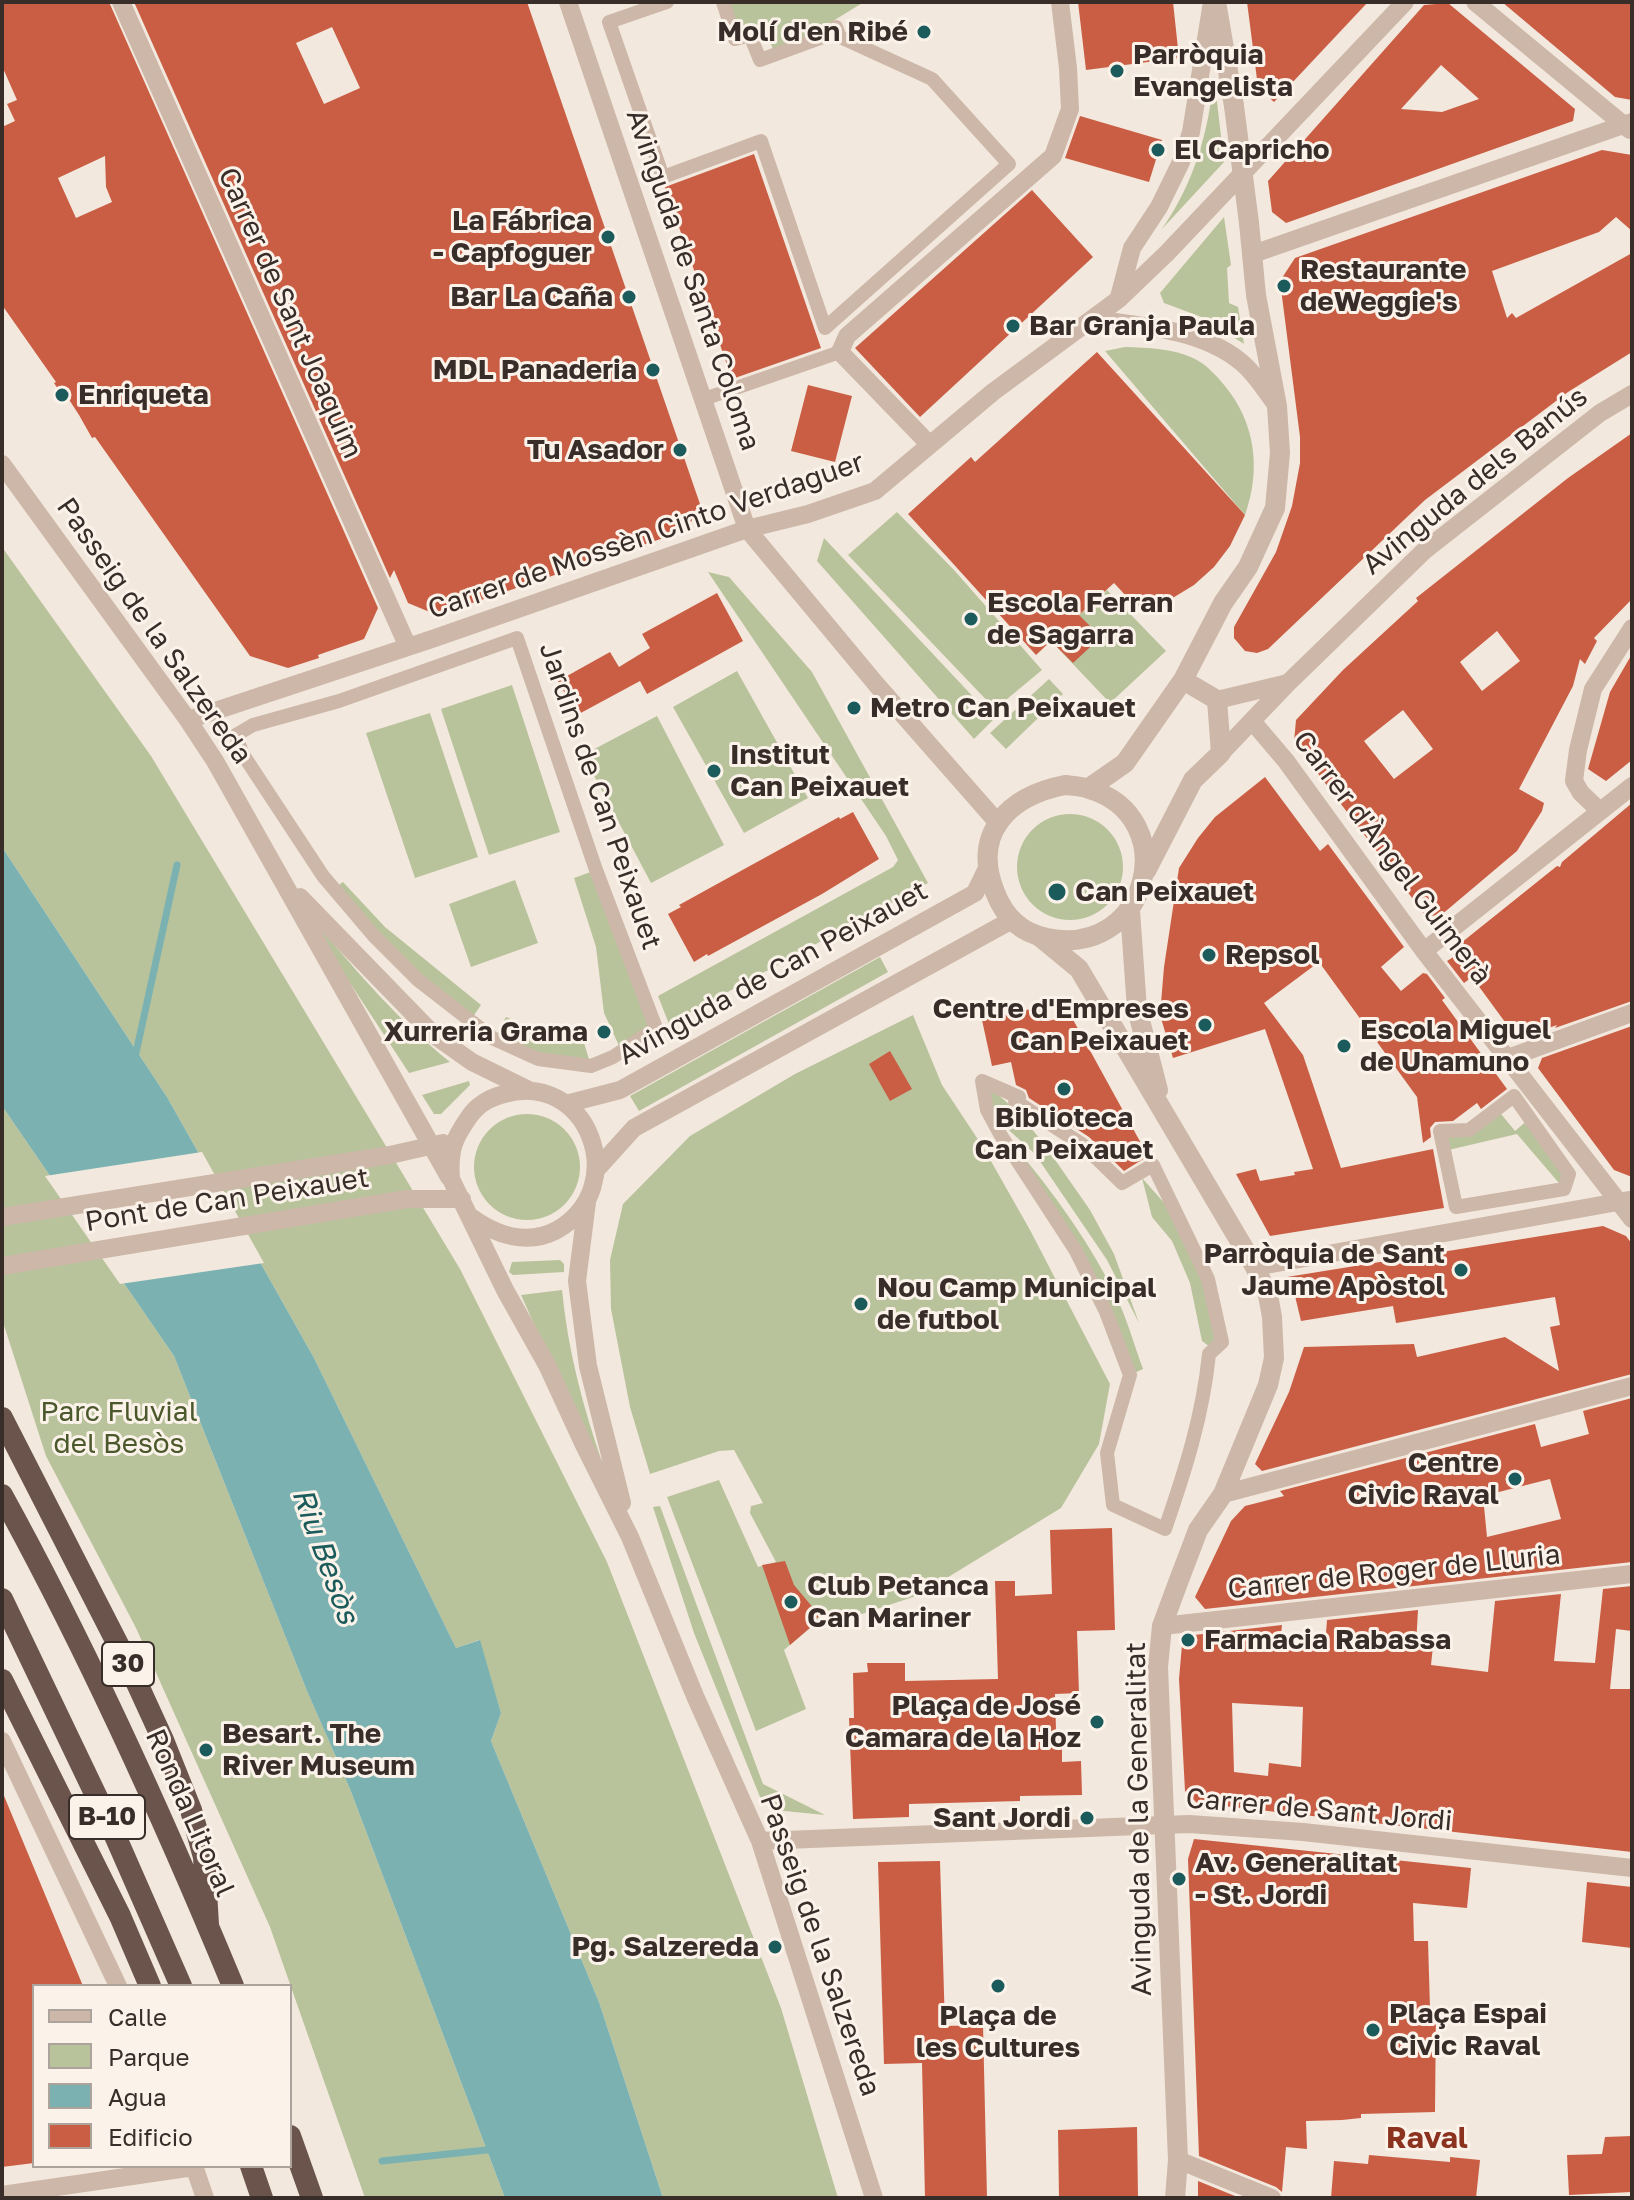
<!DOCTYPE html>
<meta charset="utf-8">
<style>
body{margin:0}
#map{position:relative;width:1634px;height:2200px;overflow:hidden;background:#f3e8dd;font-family:"Golos Text",sans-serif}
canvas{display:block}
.frame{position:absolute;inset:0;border:4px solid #392d29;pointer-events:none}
.legend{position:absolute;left:32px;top:1984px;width:260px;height:184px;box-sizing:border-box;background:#fbf2ea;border:2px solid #ada39d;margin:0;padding:10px 14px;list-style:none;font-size:24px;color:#392d29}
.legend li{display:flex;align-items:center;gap:16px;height:40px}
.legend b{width:40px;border:2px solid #ada39d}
</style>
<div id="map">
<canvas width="1634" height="2200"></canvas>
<div class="frame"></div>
<ul class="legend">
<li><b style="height:10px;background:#ccb7a8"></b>Calle</li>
<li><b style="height:22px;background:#b8c39c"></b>Parque</li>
<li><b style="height:22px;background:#7bb2b1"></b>Agua</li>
<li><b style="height:22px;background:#ca5e44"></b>Edificio</li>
</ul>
</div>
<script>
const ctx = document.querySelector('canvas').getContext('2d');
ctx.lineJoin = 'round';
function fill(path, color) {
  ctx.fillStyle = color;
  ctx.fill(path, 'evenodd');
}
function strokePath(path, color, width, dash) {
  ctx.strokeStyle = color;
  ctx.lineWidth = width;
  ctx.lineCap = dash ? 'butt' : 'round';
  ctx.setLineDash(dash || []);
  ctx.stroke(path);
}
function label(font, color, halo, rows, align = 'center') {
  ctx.font = font + ' "Golos Text",sans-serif';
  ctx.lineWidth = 6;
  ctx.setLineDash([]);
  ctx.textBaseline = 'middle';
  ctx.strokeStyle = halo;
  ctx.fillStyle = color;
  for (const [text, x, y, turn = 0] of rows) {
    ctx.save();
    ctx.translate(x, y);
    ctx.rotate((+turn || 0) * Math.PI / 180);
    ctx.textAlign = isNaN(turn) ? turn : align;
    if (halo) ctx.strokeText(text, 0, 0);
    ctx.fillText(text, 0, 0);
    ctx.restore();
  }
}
const green = new Path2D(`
 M722 2H864L833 21 836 27 775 55 766 30 735 39Z
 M1214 76 1224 162 1162 229C1194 183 1209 131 1214 76Z
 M1224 217 1231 265 1227 268 1229 303 1238 307 1244 344 1204 318 1164 303 1160 293Z
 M1125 347C1148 348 1172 348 1193 358 1206 364 1216 375 1225 386 1256 424 1261 470 1245 515L1105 351Z
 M897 512 954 570 1042 670 995 709 848 555Z
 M824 538 994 719 974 739 817 561Z
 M2 547 151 756 460 1269 607 1562 781 2008 838 2198H663L599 2002 491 1741 501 1713 479 1640 456 1648 314 1358 167 1097 2 847Z
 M708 572 729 577 812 672 928 883 669 1024 658 996 893 867 898 860 886 836Z
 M1107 590 1166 651 1110 703 1051 641Z
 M737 671 808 798 744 833 673 707Z
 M1049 679 1063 694 1006 749 990 733Z
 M512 685 560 832 489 855 441 709Z
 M430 713 478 857 415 878 366 733Z
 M657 716 724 845 651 883 583 755Z
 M1017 867a53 53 0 1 1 106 0a53 53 0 1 1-106 0Z
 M596 870 656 1028 621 1050 604 1013 596 947 574 878Z
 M515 880 538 943 471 967 449 904Z
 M343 882 385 927 481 1005 470 1021 418 980 334 888Z
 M316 923C358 973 399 1021 450 1062L409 1073 312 925Z
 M880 957 888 972 639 1111 630 1096Z
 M913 1015 942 1085 983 1147 1030 1230 1110 1384 1099 1444 1061 1508 919 1595 847 1619 824 1616 784 1650 806 1709 756 1731 667 1497 719 1480 758 1567 776 1562 750 1513 751 1506 763 1503 734 1450 719 1451 650 1474 630 1407 611 1309 610 1260 623 1204 690 1136 795 1074Z
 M506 1017 544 1033H581L591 1066 579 1065 494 1039Z
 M469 1081 470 1085 441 1114H434L422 1095Z
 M982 1081 1018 1112 1044 1144 1090 1210 1114 1254 1139 1323 1107 1260 1035 1154 987 1110Z
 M2 1106 174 1356 307 1691 350 1789 505 2198H365L270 1927 136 1628 46 1456 2 1319Z
 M1497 1109 1515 1131 1529 1119 1569 1174 1564 1189 1517 1134 1444 1151 1440 1131 1469 1130Z
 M474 1167a53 53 0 1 1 106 0a53 53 0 1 1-106 0Z
 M1003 1133C1046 1182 1086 1236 1115 1294 1127 1318 1134 1345 1143 1369L1130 1375 1106 1312Z
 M1142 1178 1175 1215 1188 1234 1222 1342 1210 1347 1202 1341 1190 1283 1172 1241 1152 1217Z
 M560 1260 564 1264V1272L513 1275 509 1272 512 1262Z
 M562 1290C568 1351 583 1407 603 1465L598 1467 521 1295Z
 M660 1506 763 1784 825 1815 774 1810 760 1797 694 1633 653 1507Z`);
const water = new Path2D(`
 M2 847 167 1097 314 1358 456 1648 480 1640 501 1713 491 1741 599 2002 663 2198H505L350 1789 307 1691 174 1356 2 1106Z`);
const pier = new Path2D(`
 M202 1152 264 1263 120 1284 45 1176Z`);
const stream = new Path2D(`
 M134 1062 177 865
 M382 2161 496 2149`);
const building = new Path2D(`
 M2 2H109L378 608 364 639 318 655 319 658 288 668 250 656 95 437 92 438 79 415 68 398 65 399 60 392 54 383 56 382 2 305V127L15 121 7 104 17 100 2 66ZM105 156 106 187 112 202 76 218 58 178Z
 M134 2H527L700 504 687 530 437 615 408 603 394 570 390 578ZM332 27 360 88 324 104 296 43Z
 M1078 2H1173L1179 58 1086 70Z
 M1247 2H1368L1274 102 1258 87Z
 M1502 2H1632V100L1615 97Z
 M1448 3 1575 109 1573 121 1286 223 1272 212 1268 181 1424 5ZM1441 65 1479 99 1442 112 1401 109Z
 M1080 116 1162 140 1149 182 1065 158Z
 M1602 150 1632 155V231L1616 217 1599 232 1492 271 1507 318 1512 313 1516 318 1632 253V352L1568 392 1425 500 1268 649 1257 653 1245 651 1234 638V627L1276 552 1292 506 1300 463V437L1280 281 1295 258Z
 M754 154 821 348 732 379 665 187Z
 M1032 190 1093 257 920 417 855 348Z
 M1097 352 1245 515 1230 546 1214 567 1194 585 1171 599 1140 611 1114 583 1079 615 1101 637 1073 663 1051 641 1036 655 908 514 971 457 975 462Z
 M808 385 852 396 835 462 791 451Z
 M1632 433V599L1594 638 1597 641 1585 664 1580 659 1573 686 1519 789 1544 803 1542 811 1517 851 1440 916 1425 915 1294 742 1296 720 1343 670 1418 601 1416 598 1568 478ZM1497 631 1520 661 1482 691 1460 662ZM1403 710 1433 749 1394 779 1364 741Z
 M717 593 743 641 647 694 640 681 577 715 558 681 610 652 619 667 650 648 642 634Z
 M1632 654V760L1606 781 1588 769 1610 692Z
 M1265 777 1320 851 1328 844 1404 947 1381 967 1401 991 1423 973 1427 974 1445 998 1442 1000 1507 1089 1481 1109 1477 1103 1453 1121 1435 1122 1430 1128 1431 1137 1423 1143 1417 1097 1319 962 1264 1003 1303 1055 1341 1168 1433 1149 1444 1208 1270 1236 1236 1174 1256 1169 1260 1181 1295 1175 1294 1172 1313 1169 1265 1029 1173 1058 1160 1015 1164 967 1179 868 1198 838 1215 817Z
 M1632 803V1001L1555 1028 1557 1025 1523 1037 1513 1033 1472 977 1464 983 1447 961 1455 956 1456 947 1557 866 1560 867 1562 862Z
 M853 812 879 859 822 894 708 956 707 954 694 962 668 914 681 907 679 905 757 862 839 817 840 819Z
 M1044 1006 1048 1021 1071 1016 1148 1156 1124 1171 1089 1137 1029 1098 1026 1090 1016 1085 1011 1062 992 1066 982 1020Z
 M1632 1026V1177L1614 1170 1538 1068 1542 1058Z
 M890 1051 912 1089 890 1101 869 1064Z
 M1603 1226 1626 1236 1632 1244V1374L1262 1471 1255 1464 1289 1392 1304 1347 1414 1344 1417 1357 1505 1337 1559 1371 1550 1327 1560 1325 1555 1297 1396 1323 1393 1306 1301 1321 1295 1296 1287 1277Z
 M1632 1398V1562L1205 1609 1195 1597 1231 1521 1245 1506 1284 1496 1280 1491 1535 1424 1541 1447 1589 1434 1583 1411ZM1550 1479 1561 1519 1487 1537 1483 1496Z
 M1112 1528 1115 1630 1077 1631 1079 1693 1055 1694 1056 1730H1062V1762L1081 1761 1082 1795 1020 1796V1801L909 1804V1817L853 1819 849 1718H854L853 1673 868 1672 867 1663H905V1681L998 1679 995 1581H1015V1596L1052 1594 1050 1530Z
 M785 1561 794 1585 820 1616 815 1619 817 1622 790 1645 762 1565Z
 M1632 1586V1631L1616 1629 1610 1689H1632V1852L1197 1803 1185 1791 1179 1679 1182 1645 1194 1635 1282 1625 1280 1644 1325 1646 1327 1620 1418 1610 1416 1645 1433 1646 1431 1665 1488 1672 1495 1601 1561 1594 1554 1661 1595 1663 1603 1589ZM1232 1703 1303 1707 1301 1767 1269 1763 1268 1776 1234 1772Z
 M2 1791 83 1986H34V2163L2 2167Z
 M1194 1839 1471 1868 1467 1908 1413 1903 1414 1941H1428L1430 2008H1436L1435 2112 1361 2114V2118L1342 2120 1306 2121 1307 2149 1286 2147 1282 2192 1276 2187 1199 2156 1188 1859Z
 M940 1861 945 2026 983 2025 987 2198H925L922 2063 884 2064 878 1862Z
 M1587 1882 1632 1887V1948L1582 1942Z
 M1137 2127 1138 2198H1059L1058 2130Z
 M1632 2136V2192L1569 2195 1567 2155 1602 2154 1605 2137Z
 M1369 2155 1450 2162V2157L1480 2160 1476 2198H1331L1334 2161 1368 2164Z
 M1198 2181 1240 2198H1198Z`);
const pedestrian = new Path2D(`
 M667 2 609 22 663 177 761 141 825 328 1009 164 932 79 840 37 836 27 823 37 760 60 750 35 735 39 723 2
 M704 399 840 352
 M517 638 596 870 656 1028 613 1057 591 1066 538 1059 494 1039 418 980 374 936 323 876 242 753 236 735 253 725 339 701Z
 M982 1081 1019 1097 1015 1101 1083 1145 1122 1183 1153 1165 1208 1279 1222 1342 1209 1354C1203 1415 1185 1471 1165 1529L1113 1505 1107 1453 1130 1375 1106 1312 1076 1251 1000 1134 987 1110Z
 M1514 1096 1569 1174 1564 1189 1456 1207 1440 1131 1469 1130Z`);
const minor = new Path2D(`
 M121 2 408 647
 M568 2 747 529 876 684 998 823
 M1475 2 1630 130
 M1253 254 1632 122
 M1119 297 1132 248 1159 207 1181 162 1191 132 1212 2
 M1092 319C1142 326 1201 329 1241 362 1255 373 1266 392 1277 406
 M930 445 840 352 847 336 1053 156 1070 109 1068 68 1060 2
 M2 464 188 720 215 761 449 1177
 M1217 700 1288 683
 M188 720 435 638 747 529 808 514 875 491 993 392 1119 299 1167 253 1405 2
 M1252 721 1286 761 1424 951 1632 1219
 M1221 753 1288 683 1424 551 1600 413 1632 394
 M1600 811 1581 793 1574 781 1578 750 1593 689 1632 628
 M300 897 434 1035 472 1062 529 1090
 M1424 951 1632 786
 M1508 1058 1632 1013
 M566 1104 620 1090 975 893 989 864
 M597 1169 634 1128 1010 921
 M587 1202 577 1281 588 1366 622 1503
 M2 1217 390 1155 443 1143
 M471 1217C496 1235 527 1246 557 1230 633 1186 587 1070 504 1094 489 1098 478 1104 469 1117 453 1140 449 1150 451 1179L505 1290 547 1365 583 1443 630 1537 695 1696 760 1841 874 2198
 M2 1266 407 1199H462
 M1255 1267 1629 1200
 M1223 1494 1632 1386
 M1162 1626 1632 1574
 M2 1741 118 1986
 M760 1841 1189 1824 1303 1832 1632 1868
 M1178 2160 1272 2198
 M194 2166 205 2198
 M2 2195 194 2167`);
const tertiary = new Path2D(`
 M1216 2 1234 106
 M1065 785C1073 786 1082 786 1089 789 1184 817 1149 959 1047 938 1021 933 1004 916 995 892 971 833 1009 796 1065 785Z
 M1089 788 1125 763 1183 680 1223 603 1248 567 1275 508 1280 453 1277 406 1256 295 1249 223
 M1146 871 1193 780 1221 753 1217 700 1183 680
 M1130 911 1137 1009 1158 1090
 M1039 936 1079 969 1255 1267 1268 1295 1272 1317 1274 1358 1268 1385 1223 1494 1198 1530 1179 1580 1162 1626 1158 1667 1178 2160 1175 2198`);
const trunk = new Path2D(`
 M2 1418 130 1668 163 1740 191 1810 204 1857 208 1925
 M2 1495C89 1653 164 1819 233 1986
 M2 1599 113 1831 181 1986
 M2 1680 120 1916 150 1986
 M290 2136 312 2198
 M251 2166 262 2198`);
const tertiaryBridge = new Path2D(`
 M1234 106 1249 223`);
const markers = [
 [924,32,8,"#1c5b5c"],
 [1117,71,8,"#1c5b5c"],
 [1158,150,8,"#1c5b5c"],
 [608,237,8,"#1c5b5c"],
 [1284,286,8,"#1c5b5c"],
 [629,297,8,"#1c5b5c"],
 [1013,326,8,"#1c5b5c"],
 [653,370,8,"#1c5b5c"],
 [62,395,8,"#1c5b5c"],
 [680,450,8,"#1c5b5c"],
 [971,619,8,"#1c5b5c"],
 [854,708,8,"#1c5b5c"],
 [714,771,8,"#1c5b5c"],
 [1057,892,10,"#1c5b5c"],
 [1209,955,8,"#1c5b5c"],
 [1205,1025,8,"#1c5b5c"],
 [604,1032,8,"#1c5b5c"],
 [1344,1046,8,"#1c5b5c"],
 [1064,1089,8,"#1c5b5c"],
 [1461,1270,8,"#1c5b5c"],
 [861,1304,8,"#1c5b5c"],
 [1515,1479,8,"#1c5b5c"],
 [791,1602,8,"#1c5b5c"],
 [1188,1640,8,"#1c5b5c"],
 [1097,1722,8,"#1c5b5c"],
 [206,1750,8,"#1c5b5c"],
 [1087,1818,8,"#1c5b5c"],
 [1179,1879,8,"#1c5b5c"],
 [775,1947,8,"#1c5b5c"],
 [998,1986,8,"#1c5b5c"],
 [1373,2030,8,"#1c5b5c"]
];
const shields = [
 [128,1664,52],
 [107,1817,76]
];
const shieldNames = [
 ["30",128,1664],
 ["B-10",107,1817]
];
const poiNames = [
 ["Molí d'en Ribé",908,32,"right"],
 ["Parròquia",1133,55],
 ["Evangelista",1133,87],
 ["El Capricho",1174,150],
 ["La Fábrica",592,221,"right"],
 ["- Capfoguer",592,253,"right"],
 ["Restaurante",1300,270],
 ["deWeggie's",1300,302],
 ["Bar La Caña",613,297,"right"],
 ["Bar Granja Paula",1029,326],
 ["MDL Panaderia",637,370,"right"],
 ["Enriqueta",78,395],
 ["Tu Asador",664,450,"right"],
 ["Escola Ferran",987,603],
 ["de Sagarra",987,635],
 ["Metro Can Peixauet",870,708],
 ["Institut",730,755],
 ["Can Peixauet",730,787],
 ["Can Peixauet",1075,892],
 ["Repsol",1225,955],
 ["Centre d'Empreses",1189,1009,"right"],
 ["Can Peixauet",1189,1041,"right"],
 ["Escola Miguel",1360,1030],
 ["de Unamuno",1360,1062],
 ["Xurreria Grama",588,1032,"right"],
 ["Biblioteca",1064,1118,"center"],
 ["Can Peixauet",1064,1150,"center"],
 ["Parròquia de Sant",1445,1254,"right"],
 ["Jaume Apòstol",1445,1286,"right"],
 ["Nou Camp Municipal",877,1288],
 ["de futbol",877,1320],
 ["Centre",1499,1463,"right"],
 ["Civic Raval",1499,1495,"right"],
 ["Club Petanca",807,1586],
 ["Can Mariner",807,1618],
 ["Farmacia Rabassa",1204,1640],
 ["Plaça de José",1081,1706,"right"],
 ["Camara de la Hoz",1081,1738,"right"],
 ["Besart. The",222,1734],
 ["River Museum",222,1766],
 ["Sant Jordi",1071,1818,"right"],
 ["Av. Generalitat",1195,1863],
 ["- St. Jordi",1195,1895],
 ["Pg. Salzereda",759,1947,"right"],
 ["Plaça Espai",1389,2014],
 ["Civic Raval",1389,2046],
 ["Plaça de",998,2016,"center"],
 ["les Cultures",998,2048,"center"]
];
const streetNames = [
 ["Avinguda de Santa Coloma",693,280,71],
 ["Carrer de Sant Joaquim",290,313,66],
 ["Avinguda dels Banús",1475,481,-39],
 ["Carrer de Mossèn Cinto Verdaguer",646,536,-19],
 ["Passeig de la Salzereda",154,631,55],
 ["Jardins de Can Peixauet",600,796,71],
 ["Carrer d'Àngel Guimerà",1392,858,53],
 ["Avinguda de Can Peixauet",773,973,-29],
 ["Pont de Can Peixauet",227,1200,-9],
 ["Carrer de Roger de Lluria",1394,1572,-6],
 ["Carrer de Sant Jordi",1319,1810,5],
 ["Ronda Litoral",190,1813,66],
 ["Avinguda de la Generalitat",1139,1819,-91],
 ["Passeig de la Salzereda",820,1945,71]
];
const parkNames = [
 ["Parc Fluvial",119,1412],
 ["del Besòs",119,1444]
];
const waterNames = [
 ["Riu Besòs",325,1556,70]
];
const neighbourhoodNames = [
 ["Raval",1427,2138]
];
fill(green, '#b8c39c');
fill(water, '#7bb2b1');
fill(pier, '#f3e8dd');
strokePath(stream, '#7bb2b1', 7);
fill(building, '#ca5e44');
strokePath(pedestrian, '#ccb7a8', 14);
strokePath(minor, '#ccb7a8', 18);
strokePath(tertiary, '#ccb7a8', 20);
strokePath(trunk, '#6a544c', 22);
strokePath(tertiaryBridge, '#ccb7a8', 20);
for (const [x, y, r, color] of markers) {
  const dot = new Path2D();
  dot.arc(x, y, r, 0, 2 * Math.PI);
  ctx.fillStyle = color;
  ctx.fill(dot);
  strokePath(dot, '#fbf2ea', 3);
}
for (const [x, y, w] of shields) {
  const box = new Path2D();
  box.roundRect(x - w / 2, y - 22, w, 44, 6);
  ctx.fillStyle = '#fbf2ea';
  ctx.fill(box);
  strokePath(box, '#392d29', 2);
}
label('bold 26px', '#392d29', null, shieldNames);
label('bold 28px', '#392d29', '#fbf2ea', poiNames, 'left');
label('28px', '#392d29', '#fbf2ea', streetNames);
label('28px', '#4a582b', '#fbf2ea', parkNames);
label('italic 30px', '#1c5b5c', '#fbf2ea', waterNames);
label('bold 30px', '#8b331e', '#fbf2ea', neighbourhoodNames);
</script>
